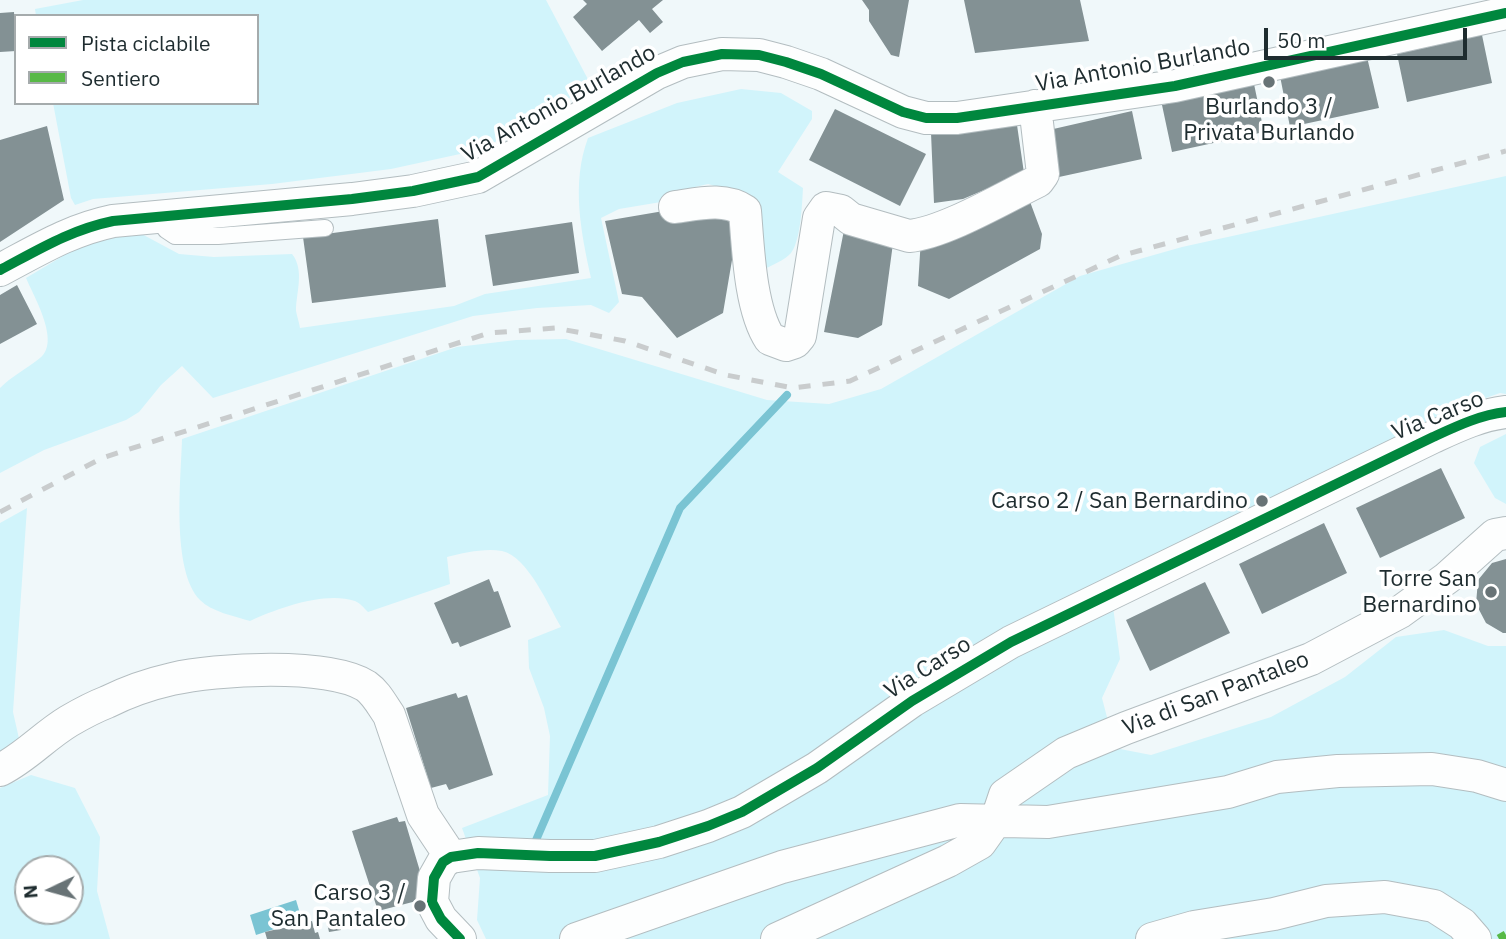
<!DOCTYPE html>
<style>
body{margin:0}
#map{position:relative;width:1506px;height:939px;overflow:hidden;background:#f0f8fa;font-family:"IBM Plex Sans",sans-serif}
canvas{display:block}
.legend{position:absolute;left:14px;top:14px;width:245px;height:91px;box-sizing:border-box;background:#fff;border:2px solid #a5abac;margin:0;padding:9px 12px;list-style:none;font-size:21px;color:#1e2c2f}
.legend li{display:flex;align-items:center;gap:14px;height:35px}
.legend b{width:35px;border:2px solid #a5abac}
.north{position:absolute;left:14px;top:855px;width:70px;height:70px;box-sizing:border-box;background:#fff;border:2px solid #a5abac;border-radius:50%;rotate:265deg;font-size:19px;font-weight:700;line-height:28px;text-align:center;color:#1e2c2f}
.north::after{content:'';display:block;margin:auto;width:24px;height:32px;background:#687376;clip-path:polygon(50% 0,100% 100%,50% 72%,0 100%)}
.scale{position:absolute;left:1264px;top:28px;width:203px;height:32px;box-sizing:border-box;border:4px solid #1e2c2f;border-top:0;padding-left:9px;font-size:21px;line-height:24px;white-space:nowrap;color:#1e2c2f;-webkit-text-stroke:5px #fff;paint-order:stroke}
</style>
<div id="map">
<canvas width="1506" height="939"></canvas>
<ul class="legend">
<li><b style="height:9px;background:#00873e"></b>Pista ciclabile</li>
<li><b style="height:9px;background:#58b947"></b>Sentiero</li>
</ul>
<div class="north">N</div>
<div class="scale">50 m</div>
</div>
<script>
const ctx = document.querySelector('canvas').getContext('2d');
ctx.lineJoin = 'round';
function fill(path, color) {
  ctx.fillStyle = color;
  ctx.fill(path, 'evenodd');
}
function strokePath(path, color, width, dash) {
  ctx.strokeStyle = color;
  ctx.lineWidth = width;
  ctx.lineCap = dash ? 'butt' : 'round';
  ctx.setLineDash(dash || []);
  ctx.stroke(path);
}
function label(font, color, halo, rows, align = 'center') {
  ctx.font = font + ' "IBM Plex Sans",sans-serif';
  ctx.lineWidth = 7;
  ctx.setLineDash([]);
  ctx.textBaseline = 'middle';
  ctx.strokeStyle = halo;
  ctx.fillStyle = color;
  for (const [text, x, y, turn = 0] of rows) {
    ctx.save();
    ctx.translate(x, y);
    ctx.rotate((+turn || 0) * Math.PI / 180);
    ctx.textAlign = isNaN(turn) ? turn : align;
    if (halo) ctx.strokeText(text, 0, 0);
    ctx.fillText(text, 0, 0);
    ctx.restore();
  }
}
const green = new Path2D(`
 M83 0H546L591 85 483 149 391 169 272 184 93 199 75 205 71 198 53 103H257V16H36L35 9Z
 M741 89 781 93 812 111V119L778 172 803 188C802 204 801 240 791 253 785 260 772 265 763 270L732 191 708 184 691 188 679 199 619 209 601 218 619 302 609 313 591 305 537 308 473 316 213 398 182 366 161 385 139 412 126 420 44 450 0 473V388C12 376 26 369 40 358 61 342 34 297 26 278L78 247 138 232 179 254 214 257 292 254C305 270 296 293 296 311 297 316 299 322 300 328L454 306 485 294 591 278C581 232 571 184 588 138L677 103Z
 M1506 176V394L1500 393 1446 412 1110 584 1120 659 1102 698 1115 748 1151 755 1271 717 1345 677 1396 637 1444 630 1488 646H1506V939H486L477 920 480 878 462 828 548 795 550 736 544 708 529 668 528 640 561 627C548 605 528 557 502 551 484 548 464 553 447 557L450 584 368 612C364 608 360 603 355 601 325 591 278 608 250 621 234 616 212 612 200 600 171 570 181 479 182 439L457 347 516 340 566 339 767 400 829 404 881 389 1080 276 1182 247Z
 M1506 434V504L1495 498 1474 463 1480 447Z
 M27 508 13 712 20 743 0 761V523Z
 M31 775 75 788 100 837 97 891 110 939H0V788ZM28 869H70V911H28Z`);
const water = new Path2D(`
 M296 900 302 920 256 935 250 915Z`);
const stream = new Path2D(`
 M533 847 680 508 787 395`);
const building = new Path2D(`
 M583 0H663L652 9 663 22 650 33 639 20 602 51 573 17 587 4Z
 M862 0H909L899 57 891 55 869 21V10Z
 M964 0H1080L1089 41 975 53Z
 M14 12 16 51 0 52V13Z
 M1482 35 1492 83 1407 102 1397 54Z
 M1367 57 1379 108 1290 127 1280 76Z
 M1254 84 1264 132 1172 152 1162 105Z
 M835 109 926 154 900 206 809 160Z
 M1132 111 1142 159 1059 177 1049 130Z
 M1017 125 1024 173 963 199 934 203 931 133Z
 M47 126 64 200 0 242V140Z
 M1029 199 1042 234 1040 249 949 299 918 286 921 238Z
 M693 206 740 213 723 313 677 338 642 297 622 294 605 221Z
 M438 219 446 287 312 303 303 237Z
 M846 220 894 236 882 325 858 338 824 332Z
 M572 222 579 273 493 286 485 235Z
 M17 285 37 324 0 344V295Z
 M1441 468 1465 518 1380 558 1356 508Z
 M1324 523 1347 573 1262 614 1239 564Z
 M1506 559V633H1503L1486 623 1476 604 1478 580 1492 563Z
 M489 579 494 592 498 591 511 627 460 647 458 642 452 644 434 603Z
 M1205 582 1230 633 1150 671 1126 620Z
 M456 693 458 698 467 695 493 775 449 790 446 784 431 788 406 708Z
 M397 817 399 822 405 821 428 898 378 911 352 831Z
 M340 920 341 930 329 932 327 923Z
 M312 921 315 933 318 932 320 939H267L265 932Z`);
const lane = new Path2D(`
 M157 218 166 230 175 236H218L325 228`);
const street = new Path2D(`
 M675 207C698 204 724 197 745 211 748 247 750 309 770 339L786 345 795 342 800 336 819 218 826 208 841 211 851 219 909 236C944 233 1005 197 1038 181L1043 174 1035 106
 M0 270C38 250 70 230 113 221L352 199 413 191 478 177 657 73 683 62 722 54 759 55 786 62 821 74 903 112 926 118H957L1175 86 1506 13
 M0 770C26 757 44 736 69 721 81 714 94 707 107 702 127 692 150 684 172 679 215 669 328 662 366 686 376 693 382 705 389 715L423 815 451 857
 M460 939 441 919 432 902 434 878 443 862 451 857 478 853 550 856H595L659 842 708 826 742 812 817 768 912 701 1011 642 1433 437C1457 426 1480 415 1506 412
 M576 939 782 867 960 820 1048 822 1228 792 1277 777 1338 771 1432 769 1477 776 1506 785
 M777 939 948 861 980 843 997 819 1005 795 1066 753 1126 728 1311 659 1400 612 1447 578 1495 535 1506 533
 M1152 939 1194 927 1274 914 1326 901 1385 897 1434 906 1462 924 1475 939`);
const rail = new Path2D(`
 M0 512 102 458 489 333 555 328 625 341 726 375 793 388 850 381 1120 256 1506 151`);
const quiet = new Path2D(`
 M1499 939 1506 935`);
const cycleway = new Path2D(`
 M0 270C38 250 70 230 113 221L352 199 413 191 478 177 657 73 683 62 722 54 759 55 786 62 821 74 903 112 926 118H957L1175 86 1506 13
 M460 939 441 919 432 902 434 878 443 862 451 857 478 853 550 856H595L659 842 708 826 742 812 817 768 912 701 1011 642 1433 437C1457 426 1480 415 1506 412`);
const markers = [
 [1269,82,7,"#687376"],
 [1262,501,7,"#687376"],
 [1491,592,7,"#687376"],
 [420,906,7,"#687376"]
];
const streetNames = [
 ["Via Antonio Burlando",1143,66,-10],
 ["Via Antonio Burlando",559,104,-29],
 ["Via Carso",1438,416,-22],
 ["Via Carso",928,668,-32],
 ["Via di San Pantaleo",1216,694,-21]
];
const poiNames = [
 ["Burlando 3 /",1269,107,"center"],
 ["Privata Burlando",1269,133,"center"],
 ["Carso 2 / San Bernardino",1248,501],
 ["Torre San",1477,579],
 ["Bernardino",1477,605],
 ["Carso 3 /",406,893],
 ["San Pantaleo",406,919]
];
fill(green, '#d1f4fb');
fill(water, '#7ac4d3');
strokePath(stream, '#7ac4d3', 8);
fill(building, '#839194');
strokePath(lane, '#b3bdc0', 18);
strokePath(street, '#b3bdc0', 34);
strokePath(lane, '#fdfefe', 16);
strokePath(street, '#fdfefe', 32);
strokePath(rail, '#c9cccd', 5, [12, 12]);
strokePath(quiet, '#58b947', 9, [18, 9]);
strokePath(cycleway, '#00873e', 10);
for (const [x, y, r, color] of markers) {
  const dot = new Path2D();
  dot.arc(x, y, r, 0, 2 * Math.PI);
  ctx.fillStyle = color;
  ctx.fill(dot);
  strokePath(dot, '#fff', 2.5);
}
label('23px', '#1e2c2f', '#fff', streetNames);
label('23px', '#1e2c2f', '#fff', poiNames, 'right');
</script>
